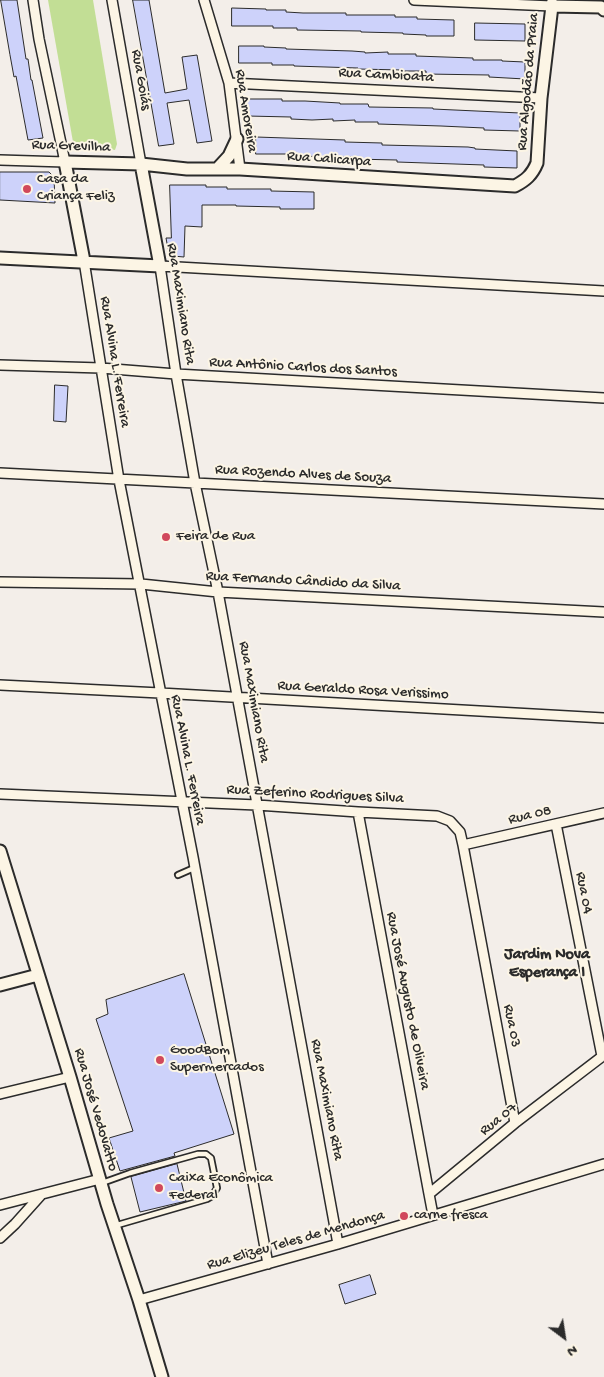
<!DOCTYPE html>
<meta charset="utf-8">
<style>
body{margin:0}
#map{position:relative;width:604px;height:1377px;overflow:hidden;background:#f3eee9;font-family:"Gochi Hand",sans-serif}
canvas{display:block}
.north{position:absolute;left:539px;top:1312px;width:50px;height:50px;-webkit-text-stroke:4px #fcf5e5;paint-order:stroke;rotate:149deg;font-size:14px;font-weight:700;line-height:20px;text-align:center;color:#2b2b2b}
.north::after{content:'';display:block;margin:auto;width:18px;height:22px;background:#2b2b2b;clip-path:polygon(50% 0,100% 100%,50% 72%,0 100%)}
</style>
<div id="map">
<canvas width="604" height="1377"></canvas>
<div class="north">N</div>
</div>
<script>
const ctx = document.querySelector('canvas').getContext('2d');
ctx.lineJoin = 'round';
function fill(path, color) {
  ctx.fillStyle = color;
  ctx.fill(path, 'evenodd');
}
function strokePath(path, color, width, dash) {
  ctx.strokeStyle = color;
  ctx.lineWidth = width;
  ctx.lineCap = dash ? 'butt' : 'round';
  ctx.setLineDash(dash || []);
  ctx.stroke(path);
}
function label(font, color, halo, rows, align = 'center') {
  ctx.font = font + ' "Gochi Hand",sans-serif';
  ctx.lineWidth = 4;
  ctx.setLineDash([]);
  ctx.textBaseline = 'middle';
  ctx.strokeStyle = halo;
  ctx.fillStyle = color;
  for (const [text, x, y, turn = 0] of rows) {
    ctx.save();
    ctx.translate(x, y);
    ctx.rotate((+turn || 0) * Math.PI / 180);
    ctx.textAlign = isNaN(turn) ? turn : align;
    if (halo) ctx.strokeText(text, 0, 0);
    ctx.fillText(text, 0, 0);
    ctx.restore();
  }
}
const green = new Path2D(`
 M48 0H93L117 144 115 150 73 142Z`);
const building = new Path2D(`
 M1 0H17L26 59H28L31 80H32L43 138 28 140 16 76 14 77 10 55Z
 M133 0H149L165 93 187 89 182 57 197 55 212 141 197 143 189 100 167 103 174 144 159 146Z
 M232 8 266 9V10H286V12L303 13H346V15H395V17H417V19L454 20V36H426V35L403 34V33L361 32V31L297 30V28H273V26H232Z
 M475 23 525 24V41L475 40Z
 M239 46H264V47L286 48V49L352 51 365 52V53L388 52V54H416V56L473 58V60H502V61L525 62V79L489 77V75L426 74V71H402V70L358 69V68L294 66V65H272V63H239Z
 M247 99H282V101H305L340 103V104H368L369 107 433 108V109L520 113V131L484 130V128L441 126 378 124V122H355V120L333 121V119L312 120 291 119V117L247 116Z
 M256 137 345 140V142L382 143V145L468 147 475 148V149L517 151V168L484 167V165L397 162V160L353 159V157L289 156V154H256Z
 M0 172H49L54 177 55 203 0 200Z
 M170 185H206V187H227V189H271V191L314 192V209H280V207L236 206V205H202V227L185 226 184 257 173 256 168 249 166 238H171Z
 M55 385 68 386 66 422 54 421Z
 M184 974 234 1134 174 1153 175 1156 120 1171 109 1138 133 1131 96 1019 108 1014 106 1000Z
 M177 1164 186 1201 140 1212 131 1177Z
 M370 1275 376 1294 345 1304 339 1285Z`);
const service = new Path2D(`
 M178 875 194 868
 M102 1183 130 1173 198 1154H206L211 1158 217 1188 212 1196 207 1199 114 1226`);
const minor = new Path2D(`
 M112 0 141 164
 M204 0 229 83 240 169
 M414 0 552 6V0
 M229 83 541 98
 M0 160 65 162 39 39 33 0
 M84 261 119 480 193 857 268 1264
 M0 365 101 368 176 374 604 398
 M0 473 604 504
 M0 582 141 584 218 592 604 612
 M0 685 160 693 604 718
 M0 794 257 805 358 812 437 816 450 821 460 832 463 845 515 1123
 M358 812 429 1194
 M556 824 602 1056
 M463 845 604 813
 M0 1094 70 1077
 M0 1205 100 1179
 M433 1215 429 1194 515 1123 604 1055
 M0 1238 15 1224 41 1195
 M338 1244 218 592 195 483 176 374 160 266 604 291
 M139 1300 338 1244 604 1164`);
const tertiary = new Path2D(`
 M217 169 229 156 237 139
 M0 258 160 266 141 164
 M84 261 65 162 141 164 187 169H240L515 186C526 180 532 175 537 163L541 98 552 6 601 7 604 10
 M0 851 70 1077 107 1204 139 1300 162 1377
 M0 985 38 975`);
const markers = [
 [27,189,5,"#d1495b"],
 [166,537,5,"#d1495b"],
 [160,1060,5,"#d1495b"],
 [159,1188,5,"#d1495b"],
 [404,1216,5,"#d1495b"]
];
const streetNames = [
 ["Rua Cambioata",386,76,3],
 ["Rua Goiás",140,80,80],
 ["Rua Algodão da Praia",529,82,-85],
 ["Rua Amoreira",245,111,81],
 ["Rua Grevilha",71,147,2],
 ["Rua Calicarpa",329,160,4],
 ["Rua Maximiano Rita",180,304,81],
 ["Rua Alvina L. Ferreira",114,362,81],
 ["Rua Antônio Carlos dos Santos",303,368,3],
 ["Rua Rozendo Alves de Souza",303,475,3],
 ["Rua Fernando Cândido da Silva",303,582,3],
 ["Rua Geraldo Rosa Verissimo",363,691,3],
 ["Rua Maximiano Rita",253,702,80],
 ["Rua Alvina L. Ferreira",187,760,79],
 ["Rua Zeferino Rodrigues Silva",315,795,3],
 ["Rua 08",530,816,-13],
 ["Rua 04",583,893,79],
 ["Rua José Augusto de Oliveira",407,1001,79],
 ["Rua 03",511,1026,79],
 ["Rua Maximiano Rita",326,1100,79],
 ["Rua José Vedovatto",95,1110,74],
 ["Rua 07",499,1120,-39],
 ["Rua Elizeu Teles de Mendonça",296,1241,-16]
];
const poiNames = [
 ["Casa da",37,180],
 ["Criança Feliz",37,197],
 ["Feira de Rua",176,537],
 ["GoodBom",170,1051],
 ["Supermercados",170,1068],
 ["Caixa Econômica",169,1179],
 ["Federal",169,1196],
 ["carne fresca",414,1216]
];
const neighbourhoodNames = [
 ["Jardim Nova",547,956],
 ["Esperança I",547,974]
];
fill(green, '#c2de95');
fill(building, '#cdd2fa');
strokePath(building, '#2b2b2b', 1);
strokePath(service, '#2b2b2b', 8);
strokePath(minor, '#2b2b2b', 12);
strokePath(tertiary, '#2b2b2b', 15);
strokePath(service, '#fcf5e5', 4.5);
strokePath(minor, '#fcf5e5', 9);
strokePath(tertiary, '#fcf5e5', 11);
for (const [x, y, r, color] of markers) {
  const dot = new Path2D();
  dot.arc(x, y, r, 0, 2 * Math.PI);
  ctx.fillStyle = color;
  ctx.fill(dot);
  strokePath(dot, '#fcf5e5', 2);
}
label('15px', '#2b2b2b', '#fcf5e5', streetNames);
label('15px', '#2b2b2b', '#fcf5e5', poiNames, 'left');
label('bold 16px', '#2b2b2b', '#fcf5e5', neighbourhoodNames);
</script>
